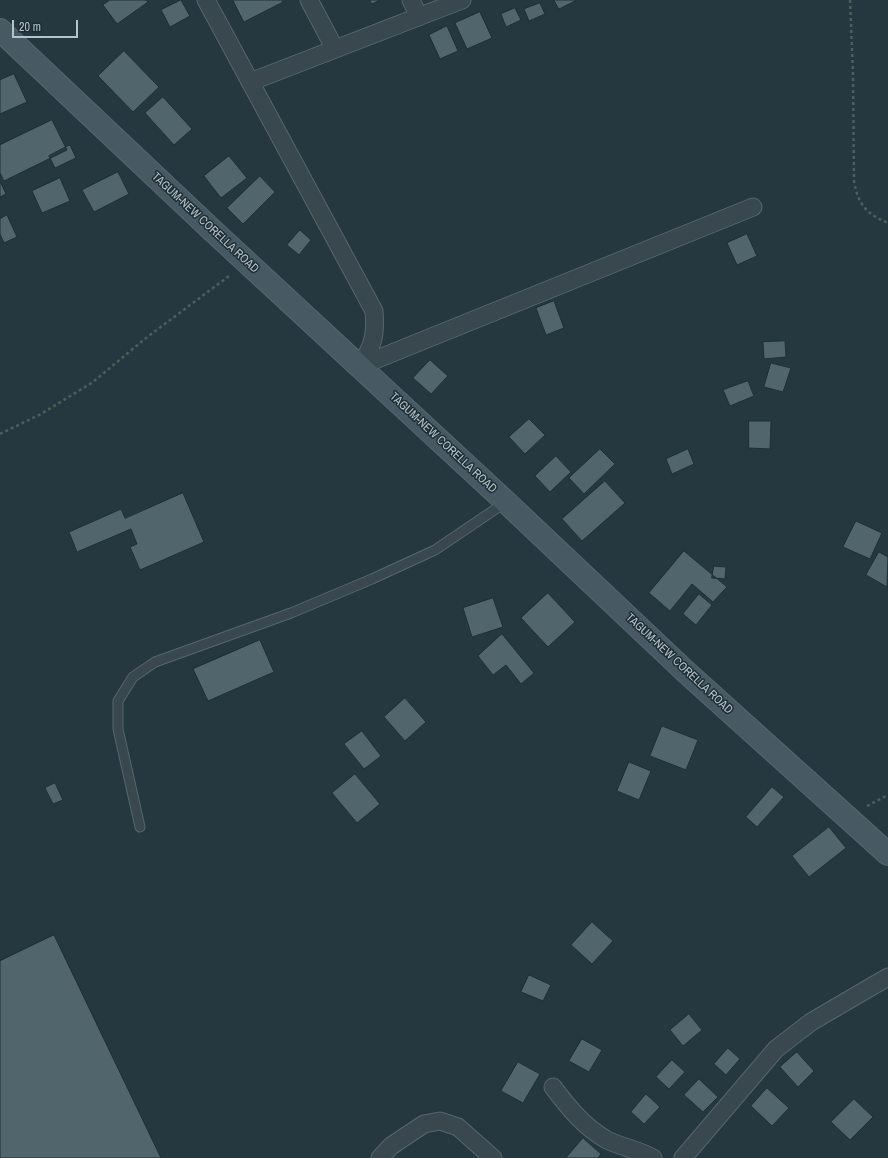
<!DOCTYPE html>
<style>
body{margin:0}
#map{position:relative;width:888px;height:1158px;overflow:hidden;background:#25383f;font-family:"Archivo Narrow",sans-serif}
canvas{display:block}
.scale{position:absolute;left:12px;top:20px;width:66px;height:18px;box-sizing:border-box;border:2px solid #b5c3ca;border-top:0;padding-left:5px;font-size:12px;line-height:14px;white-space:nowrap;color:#b5c3ca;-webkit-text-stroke:3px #1e2d34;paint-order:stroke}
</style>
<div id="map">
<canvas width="888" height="1158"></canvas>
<div class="scale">20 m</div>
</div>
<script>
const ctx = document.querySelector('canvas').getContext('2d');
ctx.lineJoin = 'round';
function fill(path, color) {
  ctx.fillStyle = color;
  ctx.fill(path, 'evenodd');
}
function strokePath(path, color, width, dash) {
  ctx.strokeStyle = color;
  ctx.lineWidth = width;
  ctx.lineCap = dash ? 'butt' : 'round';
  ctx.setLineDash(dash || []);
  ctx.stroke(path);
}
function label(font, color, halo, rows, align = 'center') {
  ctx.font = font + ' "Archivo Narrow",sans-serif';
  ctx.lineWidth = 3;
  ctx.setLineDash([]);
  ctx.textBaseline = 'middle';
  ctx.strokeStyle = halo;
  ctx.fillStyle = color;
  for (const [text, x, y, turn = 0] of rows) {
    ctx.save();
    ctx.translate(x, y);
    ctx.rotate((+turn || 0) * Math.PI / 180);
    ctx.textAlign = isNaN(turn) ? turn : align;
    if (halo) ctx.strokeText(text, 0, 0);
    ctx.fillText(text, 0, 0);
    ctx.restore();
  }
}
const building = new Path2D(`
 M110 0H146L148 2 117 24 103 5Z
 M181 0 190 16 170 27 161 10Z
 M233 0H282L283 2 244 22Z
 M370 0H380L372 4Z
 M554 0H577L559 9Z
 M540 3 545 14 529 21 524 9Z
 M515 8 521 20 506 27 501 14Z
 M480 12 492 38 467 49 455 23Z
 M447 26 458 51 440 59 429 35Z
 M124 51 159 87 133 112 98 76Z
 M14 74 27 102 0 114V80Z
 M163 97 192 129 174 145 145 113Z
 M52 120 67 150 4 181 0 173V145Z
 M70 145 76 158 55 168 49 156Z
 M229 156 247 178 221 198 204 176Z
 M118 172 129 194 94 212 82 190Z
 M260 176 275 192 243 224 227 208Z
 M60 178 70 201 42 213 32 191Z
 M1 183 6 194 0 197V184Z
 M7 215 17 237 4 243 0 234V219Z
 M300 230 311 240 299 255 287 245Z
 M747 234 757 256 737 265 727 243Z
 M554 301 564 328 546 335 536 308Z
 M785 341 786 357 764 359 763 342Z
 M430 360 448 376 431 394 413 378Z
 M771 363 791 368 783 392 764 387Z
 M748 381 754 396 730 406 723 390Z
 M529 419 545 435 525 454 509 437Z
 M749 421H771L770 449 749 448Z
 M600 449 615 464 584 494 569 478Z
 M688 449 694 464 672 474 666 459Z
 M556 456 571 472 550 492 535 476Z
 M605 481 625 503 582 541 562 519Z
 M183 493 204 542 140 570 130 547 137 544 131 529 77 552 69 532 121 509 125 518Z
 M856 521 882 533 870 559 843 547Z
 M684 551 727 587 713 602 692 584 670 611 649 593Z
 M879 552 888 557 887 587 866 575Z
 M714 566 726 567 725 579 712 578Z
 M548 593 575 622 548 647 521 618Z
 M699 594 712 605 696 625 683 614Z
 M493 598 503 627 472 637 463 608Z
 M502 634 534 673 521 684 506 665 493 675 478 656Z
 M260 640 274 672 208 701 193 669Z
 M405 698 426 722 405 741 384 717Z
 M662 726 698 740 686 770 650 756Z
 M362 731 381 756 364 769 344 744Z
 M629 762 651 771 639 800 617 791Z
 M355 774 380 804 357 823 332 793Z
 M55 783 63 800 53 804 45 788Z
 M772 787 784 797 757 827 746 817Z
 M829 827 846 848 809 877 792 856Z
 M592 922 613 941 592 964 571 945Z
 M54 935 161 1158H0V961Z
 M529 975 551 985 543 1001 521 992Z
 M689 1014 702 1030 683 1046 670 1030Z
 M582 1039 602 1050 589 1072 569 1061Z
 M728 1048 740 1059 726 1075 714 1064Z
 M797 1052 814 1071 798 1087 780 1067Z
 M672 1060 685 1072 669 1089 656 1077Z
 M518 1062 540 1074 523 1103 501 1091Z
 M699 1079 718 1097 703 1112 684 1095Z
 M767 1088 789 1108 772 1126 751 1106Z
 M646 1094 660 1107 644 1124 631 1112Z
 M854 1099 873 1117 850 1140 831 1122Z
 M583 1138 601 1154 598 1158H566Z`);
const path = new Path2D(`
 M850 0 853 73 854 181C858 204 866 214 888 223
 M0 434 41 414 93 382 146 338 229 276
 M867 806 888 795`);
const lane = new Path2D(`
 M140 827 118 729V701L133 677 155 662 291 613 372 579 435 550 506 502`);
const street = new Path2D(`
 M206 0 374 311C376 336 373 346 360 366
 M309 0 335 49
 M411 0 419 17
 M250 82 462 0
 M360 366 753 207
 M553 1087C568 1107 584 1127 607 1140 622 1147 639 1150 653 1158
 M380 1158 391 1146 424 1124 440 1121 458 1127 493 1158
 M683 1158 776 1049 811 1022 888 977`);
const secondary = new Path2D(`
 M0 30 213 231 506 502 686 672 888 854`);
const streetNames = [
 ["TAGUM-NEW CORELLA ROAD",205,223,43],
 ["TAGUM-NEW CORELLA ROAD",443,443,43],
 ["TAGUM-NEW CORELLA ROAD",679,664,43]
];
fill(building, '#50656c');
strokePath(building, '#202f36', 1);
strokePath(lane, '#57666d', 11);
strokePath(street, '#57666d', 19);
strokePath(secondary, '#57666d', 24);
strokePath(path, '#49615d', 2.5, [3, 3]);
strokePath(lane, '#39484f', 9);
strokePath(street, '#39484f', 17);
strokePath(secondary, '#475962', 22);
label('12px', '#b5c3ca', '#1e2d34', streetNames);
</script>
